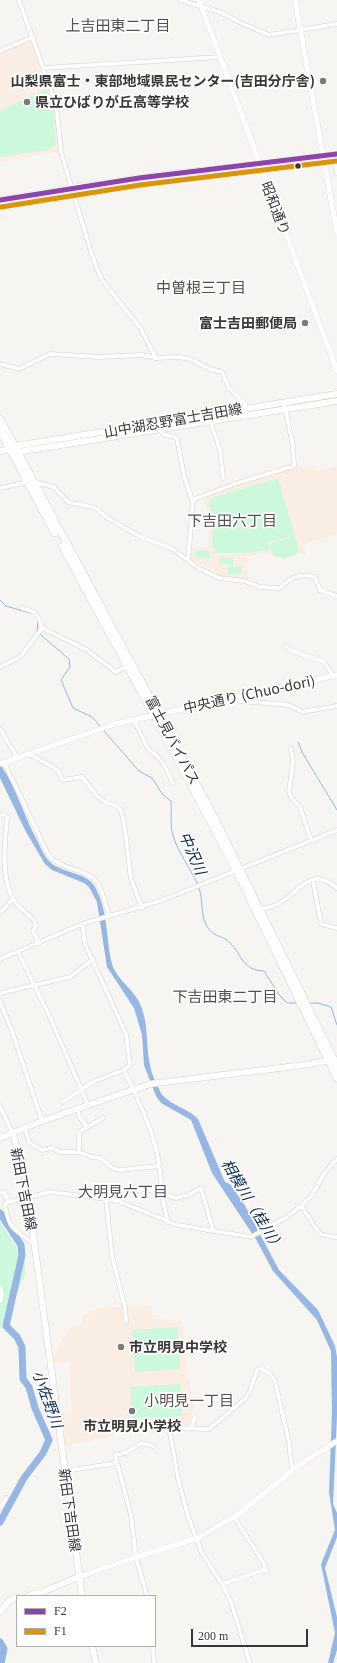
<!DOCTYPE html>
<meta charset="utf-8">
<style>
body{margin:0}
#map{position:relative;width:337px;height:1663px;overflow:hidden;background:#f7f5f2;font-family:Georgia,serif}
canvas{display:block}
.legend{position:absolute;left:16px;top:1595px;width:140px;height:52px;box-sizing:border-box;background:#fff;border:1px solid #afafae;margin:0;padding:5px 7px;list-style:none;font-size:12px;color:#383735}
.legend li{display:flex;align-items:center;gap:8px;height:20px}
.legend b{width:20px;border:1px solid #afafae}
.scale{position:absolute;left:191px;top:1629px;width:117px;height:18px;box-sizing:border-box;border:2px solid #383735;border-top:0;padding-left:5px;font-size:12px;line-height:14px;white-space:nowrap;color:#383735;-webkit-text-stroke:3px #fff;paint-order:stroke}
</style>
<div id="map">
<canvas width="337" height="1663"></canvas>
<ul class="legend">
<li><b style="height:5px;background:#8e44ad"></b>F2</li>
<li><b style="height:5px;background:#da9508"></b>F1</li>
</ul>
<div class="scale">200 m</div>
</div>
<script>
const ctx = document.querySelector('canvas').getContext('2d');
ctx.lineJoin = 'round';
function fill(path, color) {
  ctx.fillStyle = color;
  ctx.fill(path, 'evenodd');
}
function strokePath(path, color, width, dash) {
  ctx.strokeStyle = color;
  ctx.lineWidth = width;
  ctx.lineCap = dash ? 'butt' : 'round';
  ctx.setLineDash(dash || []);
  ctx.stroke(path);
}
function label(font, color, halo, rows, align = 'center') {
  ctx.font = font + ' Georgia,"Noto Sans JP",serif';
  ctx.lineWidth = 3.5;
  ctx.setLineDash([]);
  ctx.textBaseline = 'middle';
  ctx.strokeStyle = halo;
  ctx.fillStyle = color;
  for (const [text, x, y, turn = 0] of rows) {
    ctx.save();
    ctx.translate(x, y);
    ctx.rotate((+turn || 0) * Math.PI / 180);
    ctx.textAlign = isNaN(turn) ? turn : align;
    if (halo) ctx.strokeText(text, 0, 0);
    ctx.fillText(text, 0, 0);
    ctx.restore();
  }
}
const education = new Path2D(`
 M29 40H31L43 72 54 106 60 151 0 162V53Z
 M314 465 316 471 337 466V534L304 544 305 555 299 554 286 559 274 557 263 553 247 557 248 579 219 576 212 570 190 559 191 547H209L210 523 204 500 207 496 232 486 298 467Z
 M137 1305H151L153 1319 182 1320 188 1376 194 1405 189 1426 119 1429 109 1437 63 1446 59 1414 72 1412 69 1362 52 1363 53 1358 61 1342 70 1328 79 1325 82 1320V1316L94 1310 100 1308 123 1307Z`);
const green = new Path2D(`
 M46 89 53 106 56 144 48 150 0 157V111Z
 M278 478 295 536 268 542 269 550 244 553H215V548H212L213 523 208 502 211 498Z
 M295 536 299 553 285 558 273 555 269 544Z
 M196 550 210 551V558L196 557Z
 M219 557 233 558V565L219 564Z
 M228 566 242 567V574H228Z
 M0 1222 25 1261V1275L0 1330Z
 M178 1327 180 1369 135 1372 132 1330Z
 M180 1384 182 1416 132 1419 130 1387Z`);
const water = new Path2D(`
 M0 764C17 788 24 817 38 842 41 848 44 856 49 861 61 874 86 871 95 887 108 911 106 935 111 960 114 977 130 986 138 1000 150 1023 145 1042 150 1065 151 1073 157 1085 161 1093 169 1105 188 1108 198 1119L225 1182 230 1184 244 1204 279 1270 318 1310 335 1346 337 1357V1416L333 1504 337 1513V1537L325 1568 337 1617V1650L333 1663H328L335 1633 321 1564 335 1530 329 1492 332 1413 331 1351 317 1320 273 1271 257 1241 212 1173 191 1120 161 1103 156 1096 144 1065 142 1035 134 1008 107 967 97 902 89 887 84 883 52 870 45 864 26 832 0 778Z`);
const stream = new Path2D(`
 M0 600 6 606 30 613
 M37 631 38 622
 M40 634 69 659 70 667 61 680 73 708 92 717 101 727
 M104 731 139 771 152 778 163 795 171 801C172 811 170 822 172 832 177 852 190 867 198 885
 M298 742 303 754 337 810
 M199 888C203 899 201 914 205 922 212 939 220 933 230 943 243 955 241 970 264 971L280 996 287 1003H296
 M310 1003H318L331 1007 337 1025`);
const river = new Path2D(`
 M0 1213 21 1245 22 1255 6 1326 17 1337 22 1347 23 1379 29 1387 35 1408 49 1440 43 1453 24 1478 0 1522
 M0 1642 4 1649 1 1663`);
const minor = new Path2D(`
 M19 0 56 104 61 152 92 255 102 280 141 329 156 358
 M180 0 220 12 243 24 269 35 337 24
 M0 51 33 37
 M44 68 220 57
 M332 155 337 173
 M0 364 19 369 50 354 99 357 141 355 156 358 179 357 190 359 210 369 222 372 229 388 245 404 247 414
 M208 415 220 449 223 478
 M160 428 163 434 177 438 184 476 193 502 188 561
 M34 482 54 487 68 502 96 508 106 517 141 537 171 548 198 568 219 578 245 581 260 587 280 588C291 577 300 573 315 577L320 590 337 596
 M0 488 27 482
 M192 500 234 484 294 466 293 447 284 402
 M22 608C35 611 39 615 42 628L87 650 116 672 127 666
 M286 646 290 650 324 662 333 676
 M0 667 20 657 42 628
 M236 697 240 701 289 705 302 712 337 706
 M134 720 148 749 155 754 163 763 173 783
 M0 729 17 757
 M291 749 293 761 289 792 292 799 300 807 311 840
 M29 754 51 766 58 771 63 780 82 777 97 796 105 802 116 806 121 811 124 822 131 879 142 908
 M4 762 48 854C60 871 87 867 98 884 104 894 106 905 109 916
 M0 815 4 814 7 817C5 842 0 881 15 902 21 910 30 914 35 922L36 926 33 931 39 943
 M313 881 321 924 337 928
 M261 909C266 908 272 907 276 905 298 895 309 864 337 888
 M0 913 13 899
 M82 924 85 944 126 1034 130 1065 124 1070C137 1096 153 1130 158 1158 162 1179 161 1201 168 1222
 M18 952 49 1015 88 1105
 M0 959 82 924 163 900 337 830
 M0 993 70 977 93 959
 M0 1001 12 1031 42 1121
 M62 1102 95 1081 124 1070
 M0 1106 13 1134
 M77 1109 79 1116 87 1127
 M25 1129 29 1142 42 1150 52 1148 60 1152H79L92 1157 101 1158 112 1168 120 1170 159 1166
 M79 1152V1132L103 1118
 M127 1189 132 1191 146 1189 176 1198 189 1195 201 1188 213 1230
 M0 1193 4 1192 9 1202 5 1204C9 1231 14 1228 34 1244
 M106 1199 112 1256 125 1308 126 1322
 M9 1202 50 1192 106 1199 118 1201 177 1225 251 1237 288 1216 301 1206 313 1194 325 1172 337 1159
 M301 1206C306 1212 317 1232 321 1234 326 1236 332 1236 337 1237
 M191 1429 195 1417
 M65 1471 117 1463
 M0 1508 6 1498
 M234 1517 263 1562 267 1572
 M222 1584 266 1569
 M147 1596 136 1557 131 1515 115 1455 125 1453 141 1443 153 1446
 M153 1646 154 1663
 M250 1663 231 1602 222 1584 202 1553 188 1516 179 1483 169 1428 209 1429 245 1399 250 1391 257 1370 261 1368 271 1375 275 1382 289 1442 292 1471
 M336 1663 337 1661`);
const tertiary = new Path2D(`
 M199 0 337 371
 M295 0 337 233
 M0 200C53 190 106 182 159 175 218 168 278 163 337 154
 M0 764 115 724 337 675
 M0 1289 1 1295 0 1300
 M79 1577 136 1557 198 1538 237 1515 299 1465 337 1441`);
const secondary = new Path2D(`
 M11 449 15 446 337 394
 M0 451 10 450 18 452 337 401
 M13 1134 24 1171 28 1197 82 1596
 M0 1138 42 1121 150 1084 304 1065 332 1060
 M28 1596 42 1592 79 1577
 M0 1612 9 1601 17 1597
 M92 1646 96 1663`);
const trunk = new Path2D(`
 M0 419 215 819 337 1066
 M0 431 55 533
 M62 546 155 717
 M161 728 236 870 337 1078`);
const bus1 = new Path2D(`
 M0 200 139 178 337 154`);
const bus2 = new Path2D(`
 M1 207 140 185 337 161`);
const markers = [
 [323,81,4,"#7b7a77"],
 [27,102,4,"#7b7a77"],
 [298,166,3.5,"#383735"],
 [305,323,4,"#7b7a77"],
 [121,1347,4,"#7b7a77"],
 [132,1411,4,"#7b7a77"]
];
const poiNames = [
 ["山梨県富士・東部地域県民センター(吉田分庁舎)",315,81],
 ["県立ひばりが丘高等学校",35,102,"left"],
 ["富士吉田郵便局",297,323],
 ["市立明見中学校",129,1347,"left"],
 ["市立明見小学校",132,1426,"center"]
];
const streetNames = [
 ["昭和通り",276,208,69],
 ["山中湖忍野富士吉田線",173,420,-10],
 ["中央通り (Chuo-dori)",249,694,-12],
 ["富士見バイパス",173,740,62],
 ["新田下吉田線",24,1189,79],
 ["新田下吉田線",70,1510,82]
];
const neighbourhoodNames = [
 ["上吉田東二丁目",118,25],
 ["中曽根三丁目",201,287],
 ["下吉田六丁目",232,520],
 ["下吉田東二丁目",225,996],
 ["大明見六丁目",123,1191],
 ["小明見一丁目",189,1400]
];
const waterNames = [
 ["中沢川",193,853,66],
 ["相模川（桂川）",253,1205,59],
 ["小佐野川",48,1399,70]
];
fill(education, '#faede4');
fill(green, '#ccf8dc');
fill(water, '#96b7e3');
strokePath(stream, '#96b7e3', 1);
strokePath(river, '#96b7e3', 7);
strokePath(minor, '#d3d1cf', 5);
strokePath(tertiary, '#d3d1cf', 6);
strokePath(secondary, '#d3d1cf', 7);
strokePath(trunk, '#d3d1cf', 8);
strokePath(minor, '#fefefd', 4);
strokePath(tertiary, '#fefefd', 5.5);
strokePath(secondary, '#fefefd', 6);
strokePath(trunk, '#fefefd', 7);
strokePath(bus1, '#8e44ad', 5);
strokePath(bus2, '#da9508', 5);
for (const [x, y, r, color] of markers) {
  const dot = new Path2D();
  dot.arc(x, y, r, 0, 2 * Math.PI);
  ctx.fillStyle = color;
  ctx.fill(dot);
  strokePath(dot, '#fff', 1.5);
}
label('bold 14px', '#383735', '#fff', poiNames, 'right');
label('14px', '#383735', '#fff', streetNames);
label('15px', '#53504d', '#fff', neighbourhoodNames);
label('italic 15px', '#072951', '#fff', waterNames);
</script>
